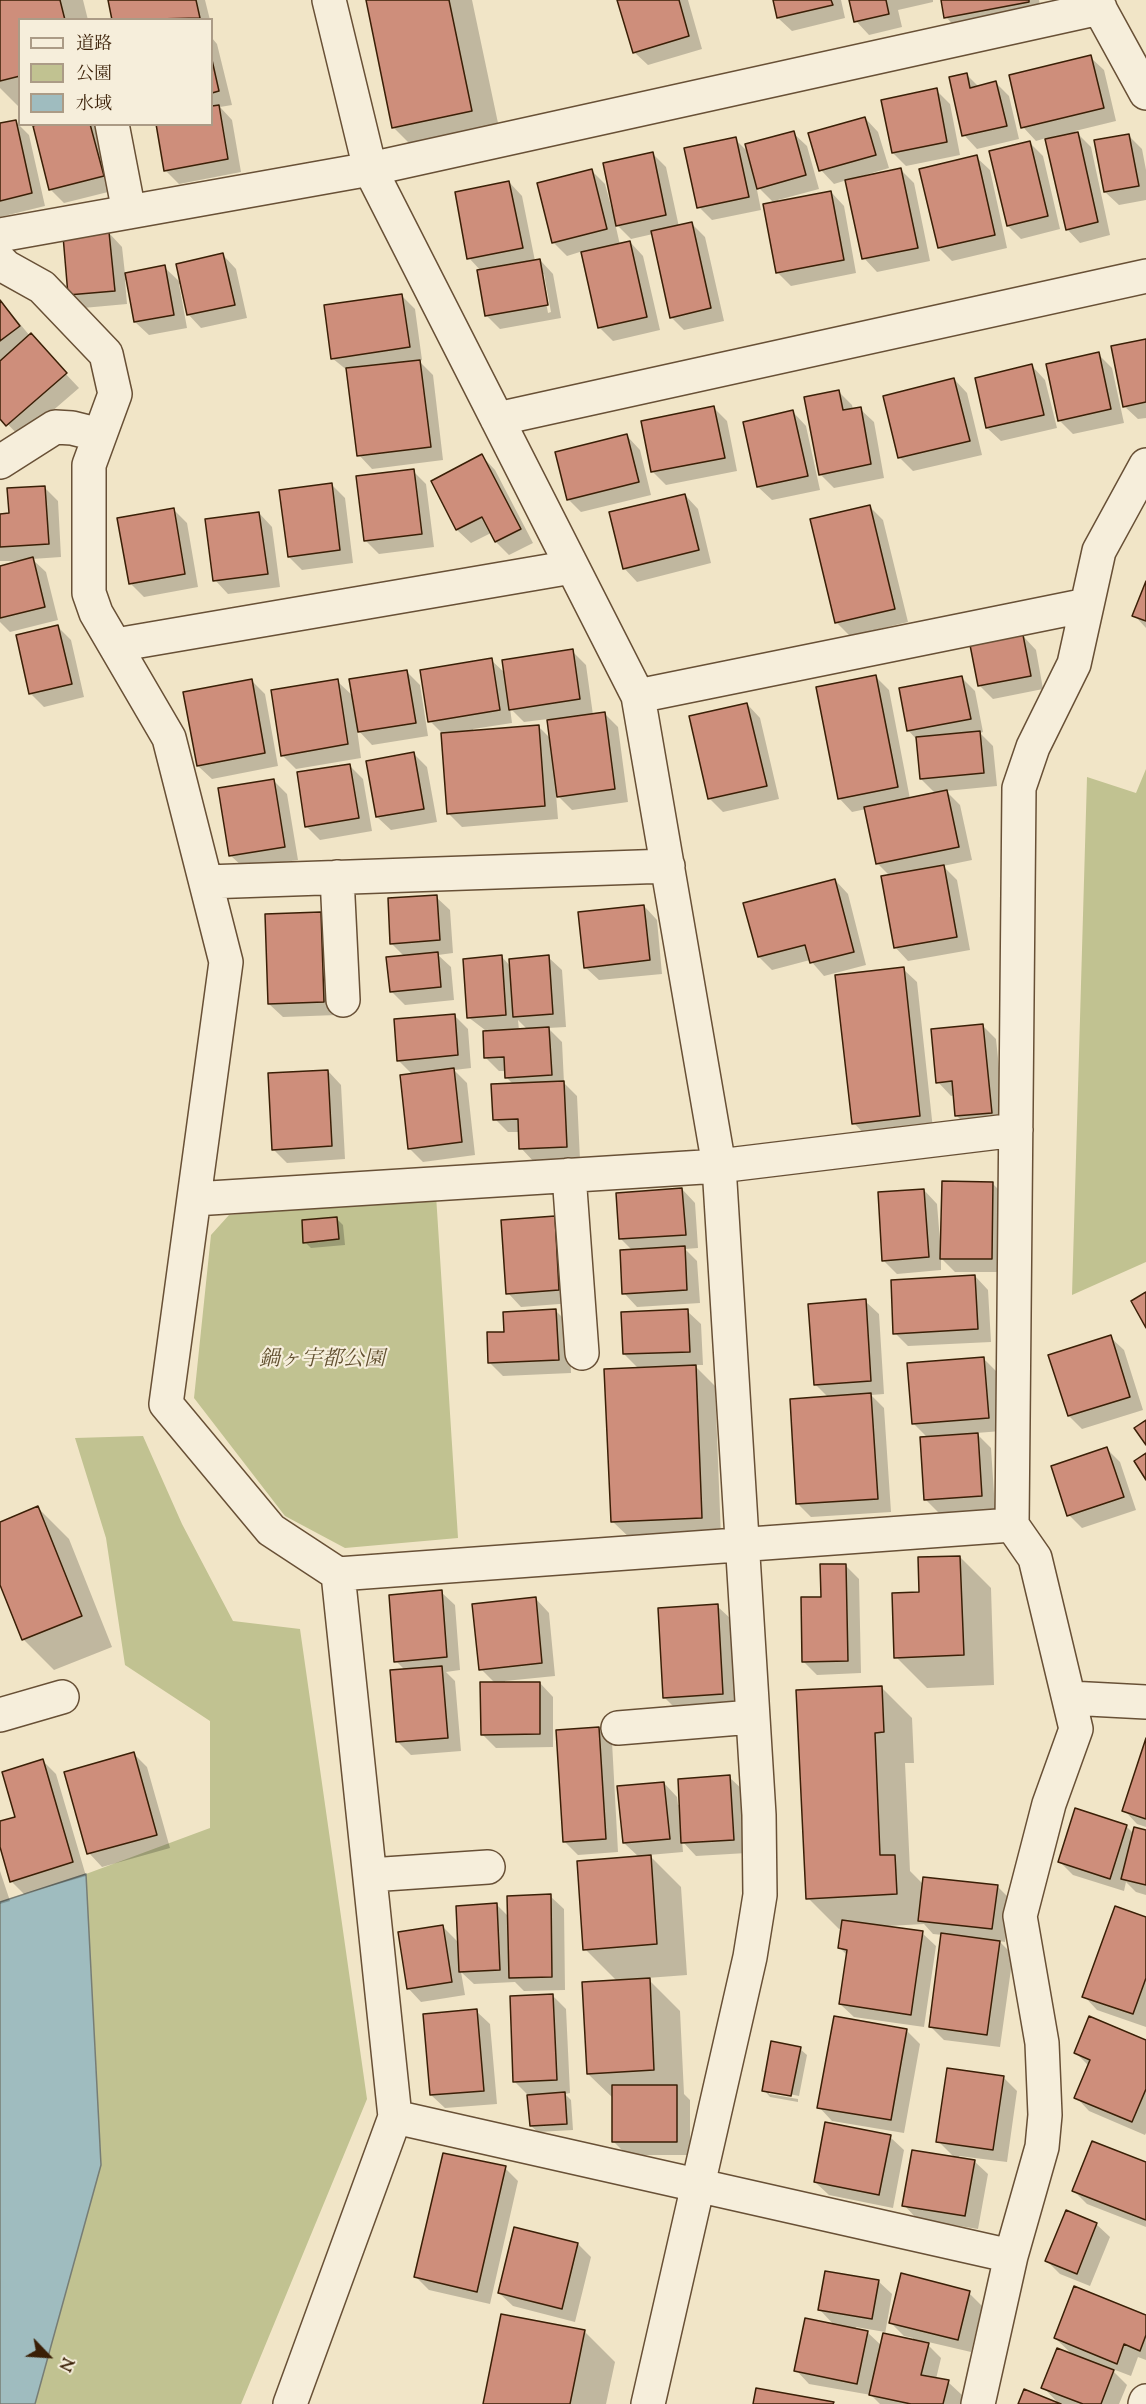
<!DOCTYPE html>
<meta charset="utf-8">
<style>
body{margin:0}
#map{position:relative;width:1146px;height:2404px;overflow:hidden;background:#f1e5c7;font-family:"Sorts Mill Goudy","Noto Serif JP",serif}
canvas{display:block}
.legend{position:absolute;left:18px;top:18px;width:195px;height:108px;box-sizing:border-box;background:#f6eedb;border:2px solid #ab9b86;margin:0;padding:8px 10px;list-style:none;font-size:18px;color:#3a1f06}
.legend li{display:flex;align-items:center;gap:12px;height:30px}
.legend b{width:30px;border:2px solid #ab9b86}
.north{position:absolute;left:18px;top:2326px;width:60px;height:60px;-webkit-text-stroke:4px #f6eedb;paint-order:stroke;rotate:115deg;font-size:16px;font-weight:700;line-height:24px;text-align:center;color:#3a1f06}
.north::after{content:'';display:block;margin:auto;width:21px;height:27px;background:#3a1f06;clip-path:polygon(50% 0,100% 100%,50% 72%,0 100%)}
</style>
<div id="map">
<canvas width="1146" height="2404"></canvas>
<ul class="legend">
<li><b style="height:8px;background:#f6eedb"></b>道路</li>
<li><b style="height:16px;background:#c1c291"></b>公園</li>
<li><b style="height:16px;background:#9fbcbf"></b>水域</li>
</ul>
<div class="north">N</div>
</div>
<script>
const ctx = document.querySelector('canvas').getContext('2d');
ctx.lineJoin = 'round';
function fill(path, color) {
  ctx.fillStyle = color;
  ctx.fill(path, 'evenodd');
}
function strokePath(path, color, width, dash) {
  ctx.strokeStyle = color;
  ctx.lineWidth = width;
  ctx.lineCap = dash ? 'butt' : 'round';
  ctx.setLineDash(dash || []);
  ctx.stroke(path);
}
function label(font, color, halo, rows, align = 'center') {
  ctx.font = font + ' "Sorts Mill Goudy","Noto Serif JP",serif';
  ctx.lineWidth = 4.5;
  ctx.setLineDash([]);
  ctx.textBaseline = 'middle';
  ctx.strokeStyle = halo;
  ctx.fillStyle = color;
  for (const [text, x, y, turn = 0] of rows) {
    ctx.save();
    ctx.translate(x, y);
    ctx.rotate((+turn || 0) * Math.PI / 180);
    ctx.textAlign = isNaN(turn) ? turn : align;
    if (halo) ctx.strokeText(text, 0, 0);
    ctx.fillText(text, 0, 0);
    ctx.restore();
  }
}
const green = new Path2D(`
 M1146 769V1262L1072 1295 1087 777 1136 793Z
 M436 1195 458 1538 345 1548 285 1516 194 1398 211 1235 229 1215Z
 M143 1436 182 1524 233 1621 300 1629 367 2099 241 2404H35L101 2165 86 1874 210 1828V1721L125 1665 106 1538 75 1438Z`);
const water = new Path2D(`
 M86 1874 101 2165 35 2404H0V1902Z`);
const shadow = new Path2D(`
 M0 0H83L88 20H20V108L0 88Z
 M109 0H205L210 20H113Z
 M367 0H472L502 142 424 158 394 128Z
 M619 0H688L702 49 648 65 634 52Z
 M774 0H841L845 18 792 31 778 18Z
 M851 0H933V2L898 10 902 27 869 35 856 21Z
 M942 0H1039L1042 15 959 31 946 17Z
 M212 38 217 44 232 105 220 107 232 120 241 172 179 184 165 170 212 124Z
 M1090 57 1104 70 1116 121 1075 131 1091 147 1110 235 1080 243 1067 229 1046 138 1036 141 1023 127Z
 M966 74 979 87 996 83 1009 96 1019 139 977 149 964 135Z
 M936 90 950 104 960 155 906 166 893 153Z
 M865 118 878 132 889 168 862 176 863 178 901 170 914 183 930 261 877 272 864 258 847 180 834 184 821 170Z
 M15 121 29 135 45 206 0 217V125Z
 M45 124H97L116 190 64 203 50 189Z
 M793 133 807 146 819 189 778 200 779 202 831 192 844 206 856 273 791 286 777 272 774 203 756 185 761 210 712 220 699 207 735 139 749 153Z
 M1128 135 1142 149 1146 170V200L1119 205 1105 192Z
 M1030 143 1043 156 1060 229 1021 239 1008 226Z
 M653 154 666 167 679 227 692 224 705 237 724 321 684 330 671 317 653 234 631 239 615 223 620 245 630 242 643 256 660 330 613 341 599 327 583 251 567 256 553 242 591 170 605 184 612 210H614Z
 M976 157 990 170 1007 248 952 261 939 248Z
 M509 182 522 196 535 261 540 260 553 274 561 318 500 329 486 315 481 271 469 258ZM541 274H544L551 312 548 313Z
 M109 233 122 247 125 274 164 267 181 283 223 255 236 269 247 318 201 328 188 314 181 284H179L187 328 149 335 135 322 127 279 125 280 127 304 83 308 70 295Z
 M402 296 415 309 422 360 419 361 433 375 443 460 372 469 359 455 348 371 332 358Z
 M0 300 30 336 79 388 21 438 0 416Z
 M1146 341V418L1138 419 1124 406Z
 M1098 354 1112 368 1124 423 1073 434 1059 420Z
 M1032 366 1045 380 1057 428 1001 441 987 428Z
 M954 379 967 393 982 455 913 471 899 457Z
 M839 392 852 405 853 410 860 409 874 422 884 478 834 488 820 474Z
 M714 408 727 421 737 471 666 485 653 472Z
 M793 412 806 426 820 490 772 500 758 487Z
 M627 436 640 450 651 495 581 512 568 499Z
 M482 456 495 470 533 543 509 555 496 542 491 533 471 543 457 530 433 481Z
 M413 471 426 484 434 547 379 554 365 540Z
 M331 484 345 498 353 563 302 570 289 557Z
 M44 487 58 501 61 557 32 559 46 572 58 620 10 632 0 622V567L25 561H0V516L11 515Z
 M685 495 698 509 711 563 637 582 624 568Z
 M869 506 883 520 908 622 850 636 837 623 812 520Z
 M173 509 187 523 198 587 144 597 131 584Z
 M259 513 272 527 280 587 228 594 215 580Z
 M1146 585V628L1134 615Z
 M58 627 71 640 84 697 44 707 30 693Z
 M1023 636 1036 650 1043 689 993 699 980 686 972 646Z
 M572 651 586 665 593 715 605 714 618 727 628 802 572 810 556 794 558 819 462 827 449 814 443 734 430 721 491 660 506 674ZM510 708 524 722 548 719 551 739 538 726 474 732 473 729 512 723Z
 M407 672 420 685 428 736 372 745 357 729 361 758 296 769 282 755 337 681 354 697Z
 M876 677 889 690 910 799 936 794 921 779 917 740 908 730 962 678 975 691 983 732 980 733 993 746 997 786 946 791 960 805 972 860 943 866 957 880 970 950 908 961 895 947 890 876 877 863 866 809 852 812 839 798Z
 M251 680 265 694 278 766 212 779 198 766Z
 M747 704 760 718 779 799 723 812 710 799 691 717Z
 M414 754 427 767 437 822 391 830 377 817Z
 M349 765 363 779 372 831 320 840 306 826Z
 M274 781 287 794 298 860 244 868 230 855Z
 M835 880 848 894 866 965 824 976 810 960 772 970 759 957Z
 M436 897 450 910 453 953 438 955 451 967 454 1000 405 1005 391 991 405 957 392 944Z
 M644 906 657 920 662 974 599 980 585 967Z
 M321 914 334 927 337 1015 283 1017 269 1004Z
 M502 957 511 967 548 957 562 970 566 1027 548 1028 562 1042 564 1083 577 1096 580 1160 534 1162 521 1148 520 1132H508L495 1119 514 1085 506 1077V1071H499L486 1058 485 1030 468 1017ZM518 1020 528 1030H519Z
 M903 969 917 982 933 1129 867 1137 854 1123Z
 M454 1015 468 1029 471 1068 454 1070 467 1083 475 1155 423 1162 409 1148 413 1075 398 1060Z
 M982 1025 996 1039 1005 1126 970 1129 957 1116 955 1095 951 1096 938 1082Z
 M328 1071 341 1085 345 1159 287 1163 273 1149Z
 M993 1184 1006 1197 1005 1272H955L941 1258V1270L897 1274 883 1260 924 1190 937 1204 940 1241H942Z
 M682 1189 695 1203 698 1248 685 1249 697 1261 700 1303 637 1307 624 1293 633 1251 621 1239Z
 M554 1217 568 1231 572 1303 521 1307 508 1293Z
 M336 1218 343 1225 345 1245 311 1248 305 1242Z
 M975 1276 988 1290 991 1342 908 1346 895 1333Z
 M865 1301 879 1314 884 1394 871 1395 884 1408 891 1512 811 1517 798 1504 829 1398 815 1384Z
 M556 1311 569 1324 571 1373 503 1376 489 1362 505 1334Z
 M687 1311 701 1324 703 1365H694L715 1386 721 1537 632 1540 612 1521 639 1369 624 1354Z
 M1110 1337 1124 1350 1143 1410 1082 1429 1069 1416Z
 M984 1359 997 1372 1002 1431 976 1433 991 1448 995 1509 939 1513 925 1499 927 1437 913 1423Z
 M1107 1449 1120 1462 1136 1510 1082 1528 1069 1515Z
 M38 1508 69 1539 112 1647 54 1670 24 1640 0 1581V1524Z
 M960 1557 991 1588 994 1685 927 1688 896 1657 921 1593Z
 M846 1566 859 1579 861 1673 817 1675 803 1661 822 1598Z
 M441 1592 455 1605 460 1670 446 1672 455 1681 461 1751 411 1755 397 1741 405 1670 396 1661Z
 M536 1599 549 1613 555 1676 505 1681V1683H540L553 1697V1747L496 1748 482 1734 495 1683 481 1669Z
 M717 1606 731 1619 735 1707 678 1711 664 1697Z
 M882 1688 912 1718 914 1763H905L910 1871 924 1885 997 1886 1010 1899 1005 1942 999 1941 1013 1955 1000 2047 944 2040 931 2027 943 1935 933 1934 924 1924 888 1926 922 1933 936 1946 924 2027 854 2017 840 2004 847 1955 840 1948 843 1928 839 1929 808 1898Z
 M598 1729 612 1742 618 1852 578 1855 565 1842Z
 M1146 1743V1827L1137 1824 1124 1810Z
 M134 1754 147 1767 170 1848 102 1867 89 1853Z
 M43 1761 56 1774 86 1876 24 1894 11 1881 0 1842V1823L16 1818Z
 M729 1777 743 1790 747 1853 696 1856 682 1841 683 1852 649 1855 681 1887 687 1975 647 1978 680 2011 684 2094 690 2100V2155H627L614 2142V2099L588 2074 617 1981 585 1949 639 1857 624 1843 664 1783 677 1797 678 1805 681 1804Z
 M1126 1826 1134 1834 1146 1832V1895L1136 1892 1126 1882 1124 1891 1073 1875 1060 1862Z
 M0 1871 10 1901 0 1904Z
 M550 1896 564 1909 565 1990 524 1991 515 1982 474 1984 461 1972 465 1995 421 2002 408 1988 443 1927 459 1943 496 1904 509 1917Z
 M1146 1919V2027L1097 2010 1084 1996Z
 M553 1996 566 2009 570 2093 565 2094 571 2100 573 2130 538 2132 531 2126 529 2096 514 2081Z
 M476 2011 490 2024 497 2104 445 2108 431 2095Z
 M907 2031 920 2044 904 2133 832 2121 819 2107Z
 M1146 2042V2133L1145 2135 1089 2111 1076 2097 1089 2066 1076 2053Z
 M800 2049 807 2055 799 2096 769 2090V2094L798 2099V2102L770 2097 764 2090Z
 M1004 2078 1017 2091 1007 2162 959 2156V2159L974 2161 988 2174 978 2229 917 2219 904 2205 955 2158 938 2141Z
 M890 2137 904 2150 893 2208 829 2195 815 2182Z
 M1146 2164V2227L1087 2204 1074 2191Z
 M505 2168 518 2181 490 2304 429 2290 416 2277Z
 M1096 2224 1110 2237 1090 2286 1060 2274 1047 2261Z
 M578 2244 591 2257 575 2322 513 2306 499 2293Z
 M878 2281 892 2294 885 2334 913 2341V2338L904 2336 890 2322 969 2293 982 2306 971 2352 924 2341 941 2358 936 2379 948 2382 962 2395 960 2404H880L871 2395 809 2384 796 2370 835 2326 820 2310ZM856 2327 885 2332 882 2346 867 2332 855 2330Z
 M1146 2317V2360L1138 2357 1131 2376 1110 2368 1127 2385 1119 2404H1059L1043 2387 1074 2356 1055 2338Z
 M584 2331 615 2362 606 2404H484Z`);
const building = new Path2D(`
 M0 0H60L65 20H20V76L0 81Z
 M108 0H196L200 18 112 20Z
 M366 0H449L472 111 392 128Z
 M617 0H679L689 36 633 53Z
 M773 0H831L833 5 777 18Z
 M849 0H886L889 14 854 22Z
 M941 0H1029V2L944 18Z
 M1091 55 1104 108 1021 128 1009 75Z
 M212 60 219 91 212 93Z
 M967 73 970 88 996 81 1007 126 962 136 949 77Z
 M937 88 947 142 892 153 881 100Z
 M219 105 228 159 164 171 156 124H212V106Z
 M865 117 876 155 819 171 808 133Z
 M16 120 32 193 0 201V123Z
 M39 124H90L104 176 49 190 33 126Z
 M794 131 806 175 757 189 745 144Z
 M1078 132 1098 222 1066 230 1045 139Z
 M1129 134 1139 186 1104 192 1094 140Z
 M736 137 749 197 697 208 684 148Z
 M1030 141 1048 216 1007 226 989 151Z
 M653 152 666 215 616 226 603 163Z
 M977 155 995 235 938 248 919 169Z
 M901 168 918 248 862 259 845 180Z
 M592 169 607 229 552 243 537 183Z
 M509 181 523 248 467 259 455 192Z
 M831 191 844 260 776 273 763 204Z
 M692 222 711 308 670 318 651 231Z
 M109 232 115 291 68 295 63 236Z
 M630 241 647 317 598 328 581 252Z
 M223 253 235 305 187 315 176 264Z
 M540 259 548 305 485 316 477 270Z
 M165 265 174 315 134 322 125 273Z
 M402 294 410 347 331 359 324 305Z
 M0 300 20 326 0 341Z
 M31 333 67 373 6 426 0 419V361Z
 M1146 339V402L1123 407 1111 346Z
 M1099 352 1111 409 1058 421 1046 364Z
 M420 360 431 447 357 456 346 368Z
 M1032 364 1044 415 986 428 975 378Z
 M954 378 970 441 898 458 883 396Z
 M839 390 843 410 861 407 871 464 819 475 804 397Z
 M714 406 725 458 651 472 641 421Z
 M793 410 808 476 757 487 743 422Z
 M627 434 639 482 567 500 555 452Z
 M482 454 521 529 495 542 482 517 456 530 431 481Z
 M414 469 422 534 364 541 356 476Z
 M332 483 340 550 288 557 279 490Z
 M45 486 49 544 0 547V514L9 513 7 488Z
 M685 494 699 550 623 569 609 512Z
 M870 505 895 609 835 623 810 519Z
 M174 508 185 574 129 584 117 518Z
 M259 512 268 574 213 581 205 519Z
 M33 557 45 607 0 618V566Z
 M1146 581V621L1132 616Z
 M58 625 72 684 29 694 16 635Z
 M1023 635 1031 676 978 686 970 645Z
 M573 649 580 699 509 710 502 660Z
 M492 658 500 710 428 722 420 670Z
 M407 670 416 723 358 732 349 679Z
 M876 675 898 787 838 799 816 687Z
 M962 676 971 719 907 731 899 688Z
 M252 679 265 753 197 766 183 692Z
 M338 679 348 744 281 756 271 690Z
 M747 703 767 786 708 799 689 716Z
 M605 712 615 789 557 797 547 720Z
 M539 725 545 806 447 814 441 733Z
 M980 731 984 773 920 779 916 737Z
 M414 752 424 809 376 817 366 761Z
 M350 764 359 818 305 827 297 772Z
 M274 779 285 847 229 856 218 788Z
 M947 790 959 847 876 864 864 807Z
 M944 865 957 937 894 948 881 876Z
 M835 879 854 952 810 963 805 945 758 957 743 903Z
 M437 895 440 940 390 944 388 898Z
 M644 905 650 960 584 968 578 912Z
 M321 912 324 1002 268 1004 265 914Z
 M438 952 441 987 390 992 386 957Z
 M502 955 506 1015 467 1018 463 959Z
 M549 955 553 1014 513 1017 509 959Z
 M904 967 920 1116 852 1124 835 975Z
 M455 1014 458 1055 397 1061 394 1019Z
 M983 1024 992 1113 955 1116 952 1081 936 1083 931 1029Z
 M549 1027 552 1075 505 1078 504 1057 484 1058 483 1031Z
 M454 1068 462 1142 408 1149 400 1075Z
 M328 1070 332 1146 272 1150 268 1073Z
 M564 1081 567 1147 519 1149 518 1119 493 1120 491 1084Z
 M942 1181 993 1182 992 1259H940Z
 M682 1188 686 1235 619 1239 616 1193Z
 M924 1189 929 1257 882 1261 878 1192Z
 M555 1216 559 1290 506 1294 501 1220Z
 M337 1217 339 1239 303 1243 302 1220Z
 M685 1246 687 1290 622 1294 620 1250Z
 M975 1275 978 1329 893 1334 891 1280Z
 M1146 1292V1328L1131 1301Z
 M866 1299 871 1381 814 1385 808 1304Z
 M556 1309 559 1360 488 1363 487 1332H504L503 1312Z
 M688 1309 690 1352 623 1354 621 1312Z
 M1111 1335 1130 1397 1068 1416 1048 1355Z
 M984 1357 989 1418 912 1424 907 1363Z
 M696 1365 702 1518 611 1522 604 1369Z
 M871 1393 878 1499 796 1504 790 1399Z
 M1146 1420V1445L1134 1428Z
 M978 1433 982 1496 924 1500 920 1437Z
 M1107 1447 1124 1497 1067 1516 1051 1466Z
 M1146 1453V1480L1134 1461Z
 M38 1506 82 1616 22 1640 0 1585V1522Z
 M960 1556 964 1655 894 1658 892 1593 919 1592 918 1557Z
 M820 1564H846L848 1661 802 1662 801 1597H821Z
 M442 1590 447 1657 394 1662 389 1595Z
 M536 1597 542 1663 479 1670 472 1604Z
 M718 1604 723 1694 663 1698 658 1608Z
 M442 1666 448 1738 396 1742 390 1670Z
 M480 1682H540V1734L481 1735Z
 M882 1686 884 1732 875 1733 880 1855H895L897 1894 806 1899 796 1690Z
 M599 1727 606 1839 563 1842 556 1730Z
 M1146 1738V1819L1122 1811Z
 M134 1752 157 1835 87 1854 64 1772Z
 M43 1759 73 1862 10 1882 0 1847V1821L15 1817 2 1772Z
 M730 1775 734 1840 681 1843 678 1779Z
 M664 1782 670 1839 623 1843 617 1786Z
 M1075 1808 1127 1825 1110 1879 1058 1862Z
 M1134 1827 1146 1830V1885L1121 1879Z
 M651 1855 657 1944 583 1950 577 1861Z
 M923 1877 998 1885 992 1929 918 1921Z
 M551 1894 552 1977 509 1978 507 1896Z
 M497 1903 500 1970 459 1972 456 1906Z
 M1115 1906 1146 1917V1978L1133 2014 1082 1997Z
 M842 1920 923 1931 911 2015 839 2004 847 1950 838 1948Z
 M443 1925 452 1982 407 1989 398 1932Z
 M941 1933 1000 1941 987 2035 929 2027Z
 M650 1978 654 2070 587 2074 582 1982Z
 M553 1994 557 2080 513 2082 510 1996Z
 M477 2009 484 2091 430 2095 423 2014Z
 M834 2016 907 2029 891 2120 817 2108Z
 M1089 2016 1146 2040V2089L1132 2122 1074 2098 1090 2060 1074 2053Z
 M771 2041 801 2047 791 2096 762 2091Z
 M947 2068 1004 2076 993 2150 936 2142Z
 M612 2085H677V2142H612Z
 M565 2092 567 2124 530 2126 527 2095Z
 M825 2122 891 2135 879 2195 814 2182Z
 M1092 2141 1146 2162V2220L1072 2191Z
 M912 2150 975 2160 965 2216 902 2206Z
 M443 2153 506 2166 477 2292 414 2277Z
 M1066 2210 1097 2223 1077 2274 1045 2261Z
 M514 2227 578 2243 562 2309 498 2293Z
 M825 2271 879 2280 872 2319 818 2310Z
 M901 2273 970 2291 958 2340 889 2323Z
 M1074 2286 1146 2315V2335L1140 2351 1124 2344 1117 2364 1054 2338Z
 M501 2314 585 2330 570 2404H483Z
 M805 2318 868 2331 857 2384 794 2371Z
 M883 2333 929 2343 921 2375 949 2380 943 2404H911L869 2395Z
 M1057 2348 1114 2370 1101 2404H1083L1041 2388Z
 M756 2388 834 2402 833 2404H753Z
 M1024 2389 1061 2404H1018Z`);
const minor = new Path2D(`
 M329 0 370 169 638 696 719 1166 759 1815 760 1895 750 1957 648 2404
 M1095 0 1146 93
 M112 124 129 212
 M0 235 370 169 1100 8
 M0 261 6 267 42 287 106 354 115 394 89 465V593L96 613 169 738 226 962 166 1404 271 1530 338 1574 395 2117 290 2404
 M497 419 1146 276
 M0 462 55 427 72 428 100 435
 M116 645 572 567
 M638 696 1087 605
 M337 877 343 1000
 M206 882 668 866
 M569 1175 582 1353
 M194 1199 719 1166 1016 1130
 M338 1574 1012 1525
 M1069 1698 1146 1702
 M0 1715 62 1697
 M618 1728 752 1717
 M370 1875 488 1867
 M395 2117 1011 2256
 M978 2404 1011 2256 1042 2147 1045 2115 1042 2043 1020 1916 1049 1804 1076 1729 1035 1558 1012 1525 1019 788 1033 747 1074 664 1099 551 1146 465
 M1145 2404 1146 2401`);
const parkNames = [
 ["鍋ヶ宇都公園",322,1361]
];
fill(green, '#c1c291');
fill(water, '#9fbcbf');
strokePath(water, '#777d75', 1.5);
fill(shadow, '#0003');
fill(building, '#ce8e7b');
strokePath(building, '#3a1f06', 1.5);
strokePath(minor, '#685036', 36);
strokePath(minor, '#f6eedb', 33);
label('italic 21px', '#625030', '#f6eedb', parkNames);
</script>
